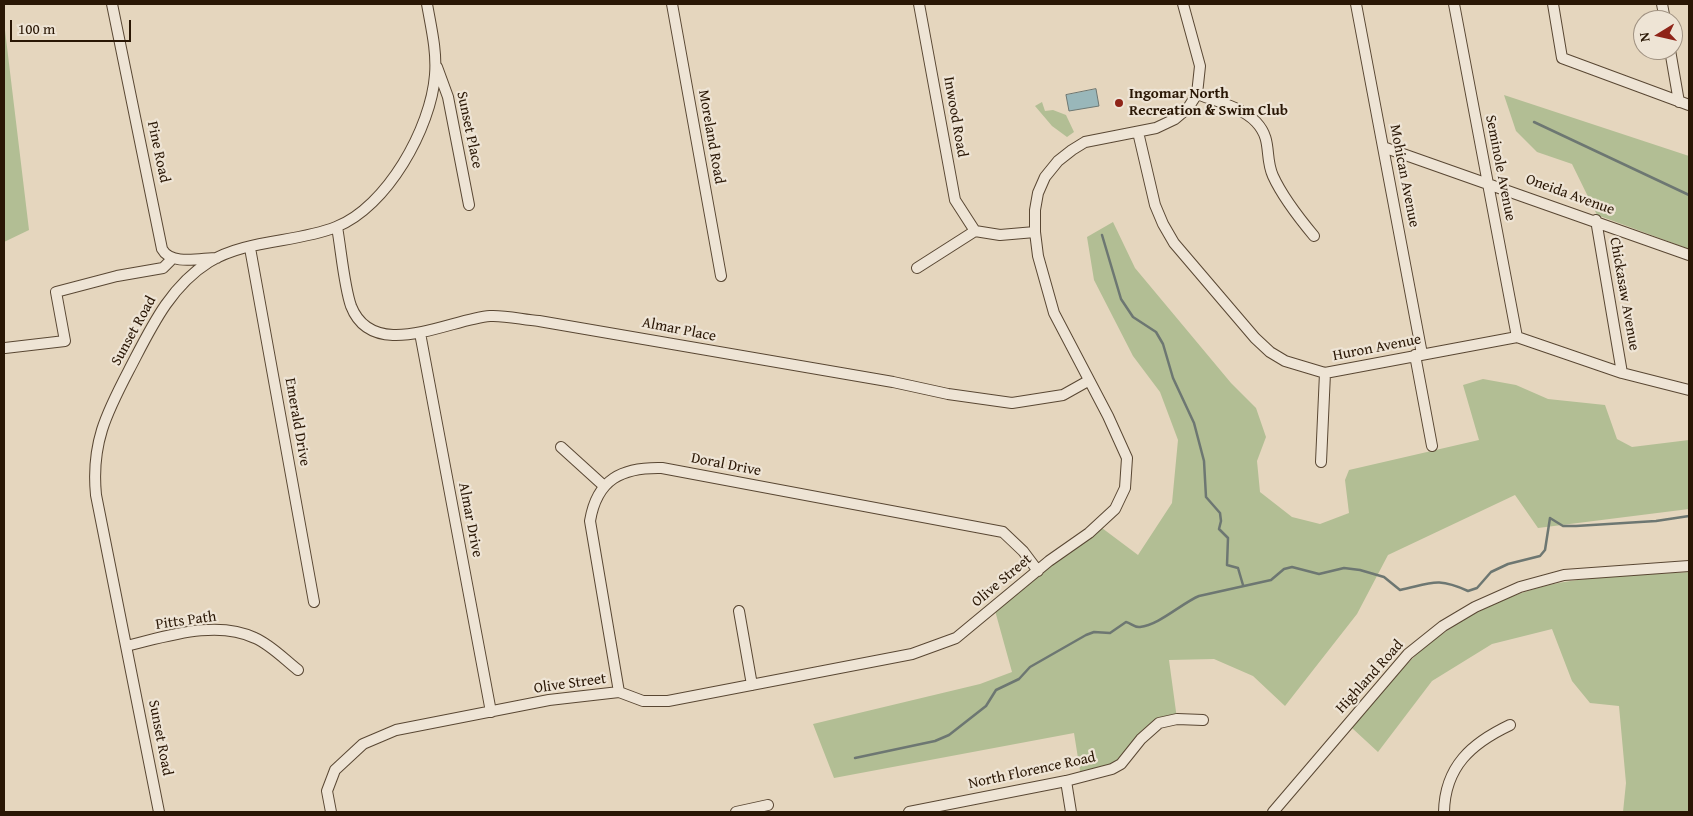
<!DOCTYPE html>
<style>
body{margin:0}
#map{position:relative;width:1693px;height:816px;overflow:hidden;background:#e5d6be;font-family:"Gentium Book Plus",serif}
canvas{display:block}
.frame{position:absolute;inset:0;border:5px solid #2a1705;pointer-events:none}
.north{position:absolute;left:1633px;top:10px;width:50px;height:50px;box-sizing:border-box;background:#eee4d5;border:1px solid #a09282;border-radius:50%;rotate:261deg;font-size:14px;font-weight:700;line-height:20px;text-align:center;color:#2a1705}
.north::after{content:'';display:block;margin:auto;width:18px;height:22px;background:#8f2418;clip-path:polygon(50% 0,100% 100%,50% 72%,0 100%)}
.scale{position:absolute;left:10px;top:20px;width:121px;height:22px;box-sizing:border-box;border:2px solid #2a1705;border-top:0;padding-left:6px;font-size:15px;line-height:18px;white-space:nowrap;color:#2a1705;-webkit-text-stroke:4px #eee4d5;paint-order:stroke}
</style>
<div id="map">
<canvas width="1693" height="816"></canvas>
<div class="frame"></div>
<div class="north">N</div>
<div class="scale">100 m</div>
</div>
<script>
const ctx = document.querySelector('canvas').getContext('2d');
ctx.lineJoin = 'round';
function fill(path, color) {
  ctx.fillStyle = color;
  ctx.fill(path, 'evenodd');
}
function strokePath(path, color, width, dash) {
  ctx.strokeStyle = color;
  ctx.lineWidth = width;
  ctx.lineCap = dash ? 'butt' : 'round';
  ctx.setLineDash(dash || []);
  ctx.stroke(path);
}
function label(font, color, halo, rows, align = 'center') {
  ctx.font = font + ' "Gentium Book Plus",serif';
  ctx.lineWidth = 4.5;
  ctx.setLineDash([]);
  ctx.textBaseline = 'middle';
  ctx.strokeStyle = halo;
  ctx.fillStyle = color;
  for (const [text, x, y, turn = 0] of rows) {
    ctx.save();
    ctx.translate(x, y);
    ctx.rotate((+turn || 0) * Math.PI / 180);
    ctx.textAlign = isNaN(turn) ? turn : align;
    if (halo) ctx.strokeText(text, 0, 0);
    ctx.fillText(text, 0, 0);
    ctx.restore();
  }
}
const green = new Path2D(`
 M4 22 29 230 4 242Z
 M1504 95 1689 156V249L1597 215 1572 164 1537 152 1516 131Z
 M1042 102 1045 111 1053 110 1066 115 1074 132 1067 137 1052 126 1035 106Z
 M1113 222 1135 268 1231 383 1256 408 1266 437 1257 461 1260 492 1292 517 1320 524 1349 513 1345 480 1349 470 1479 440 1463 385 1483 379 1516 385 1548 399 1605 405 1617 439 1632 447 1689 440V509L1538 528 1515 495 1388 555 1357 614 1285 706 1253 676 1214 659 1169 660 1177 719 1167 721 1121 764 1081 777 1074 733 834 778 813 724 980 684 1012 672 994 607 1098 525 1138 555 1172 503 1178 440 1160 392 1133 356 1094 280 1087 237Z
 M1689 572V812H1623L1626 783 1619 706 1590 703 1572 681 1552 629 1492 644 1432 681 1378 752 1352 728C1372 705 1391 680 1412 659 1453 620 1508 592 1564 582 1604 575 1648 575 1689 572Z`);
const water = new Path2D(`
 M1096 89 1099 106 1069 111 1066 95Z`);
const stream = new Path2D(`
 M1534 122 1689 195
 M1102 235 1121 299 1133 317 1156 332 1163 344 1173 378 1194 423 1204 461 1206 497 1220 513 1221 521 1219 529 1228 538 1227 565 1238 568 1243 585
 M855 758 935 741 949 735 986 706 996 690 1019 679 1030 667 1086 635 1094 632 1110 633 1126 622C1131 623 1135 628 1140 627 1159 625 1182 603 1199 596L1271 580 1284 569 1292 567 1319 574 1344 568 1360 570 1384 577 1400 590C1432 583 1437 577 1468 591L1477 588 1491 572 1508 564 1540 556 1545 550 1550 518 1563 526H1576L1656 521 1689 516`);
const minor = new Path2D(`
 M112 4 162 249C171 266 201 258 217 258
 M672 4 721 276
 M919 4 955 200 975 231
 M1356 4 1422 354
 M1454 4 1517 337
 M1553 4 1562 58 1689 105
 M1662 4 1665 20
 M1670 50 1679 102
 M437 67 448 97 469 205
 M1197 94C1215 101 1242 107 1256 122 1273 140 1264 156 1273 176 1283 198 1299 218 1314 236
 M1138 132 1155 205 1163 224 1174 243 1255 338 1270 352 1285 361 1325 373 1517 337 1622 373 1689 390
 M1383 147 1689 255
 M1596 220 1622 373
 M337 227C341 249 344 286 351 306 373 363 450 319 490 316 505 315 524 320 539 321L893 382 948 394 1012 403 1063 395 1088 381
 M250 248 314 602
 M917 268 975 231 1000 235 1035 232
 M420 333 491 712
 M5 348 65 341 56 292 117 276 163 268 173 258
 M1415 355 1432 446
 M561 447 604 486
 M1321 462 1325 373
 M739 611 752 685
 M126 646C165 637 216 619 255 638 271 645 284 659 298 670
 M619 692 590 521C597 479 622 467 662 468L1003 532 1023 551 1038 571
 M1066 781 1071 812
 M159 812 96 495C91 444 106 414 129 370 150 330 169 287 209 262 247 239 296 243 336 227 387 207 431 128 435 75 437 51 431 27 427 4
 M331 812 327 791 335 770 363 744 396 730 549 700 619 692 643 701H668L912 654 956 638 1049 561 1089 533 1115 509 1125 488 1127 458 1108 416 1054 313 1038 256 1035 232V210L1038 193 1045 177 1058 161 1072 150 1085 142 1156 128 1175 119 1188 108 1197 94 1200 66 1183 4
 M736 812 768 805
 M909 812 1066 781 1112 769 1121 764 1141 739 1159 723 1177 719 1203 720
 M1273 812 1408 654 1443 626 1475 607 1520 587 1564 575 1689 566
 M1444 812C1445 766 1472 743 1510 725`);
const markers = [
 [1119,103,5,"#8f2418"]
];
const poiNames = [
 ["Ingomar North",1129,94],
 ["Recreation & Swim Club",1129,111]
];
const streetNames = [
 ["Inwood Road",955,117,80],
 ["Sunset Place",469,130,78],
 ["Moreland Road",711,137,80],
 ["Pine Road",158,152,78],
 ["Seminole Avenue",1500,168,79],
 ["Mohican Avenue",1404,176,79],
 ["Oneida Avenue",1570,195,20],
 ["Chickasaw Avenue",1624,294,80],
 ["Almar Place",679,330,11],
 ["Sunset Road",134,331,-61],
 ["Huron Avenue",1377,348,-11],
 ["Emerald Drive",297,422,80],
 ["Doral Drive",726,465,11],
 ["Almar Drive",470,520,79],
 ["Olive Street",1002,581,-40],
 ["Pitts Path",186,621,-8],
 ["Highland Road",1370,677,-48],
 ["Olive Street",570,684,-8],
 ["Sunset Road",160,738,79],
 ["North Florence Road",1032,771,-12]
];
fill(green, '#b2be94');
fill(water, '#99b7ba');
strokePath(water, '#6d7772', 1);
strokePath(stream, '#6d7772', 2.5);
strokePath(minor, '#594733', 12);
strokePath(minor, '#eee4d5', 10);
for (const [x, y, r, color] of markers) {
  const dot = new Path2D();
  dot.arc(x, y, r, 0, 2 * Math.PI);
  ctx.fillStyle = color;
  ctx.fill(dot);
  strokePath(dot, '#eee4d5', 2);
}
label('bold 15px', '#2a1705', '#eee4d5', poiNames, 'left');
label('15px', '#2a1705', '#eee4d5', streetNames);
</script>
